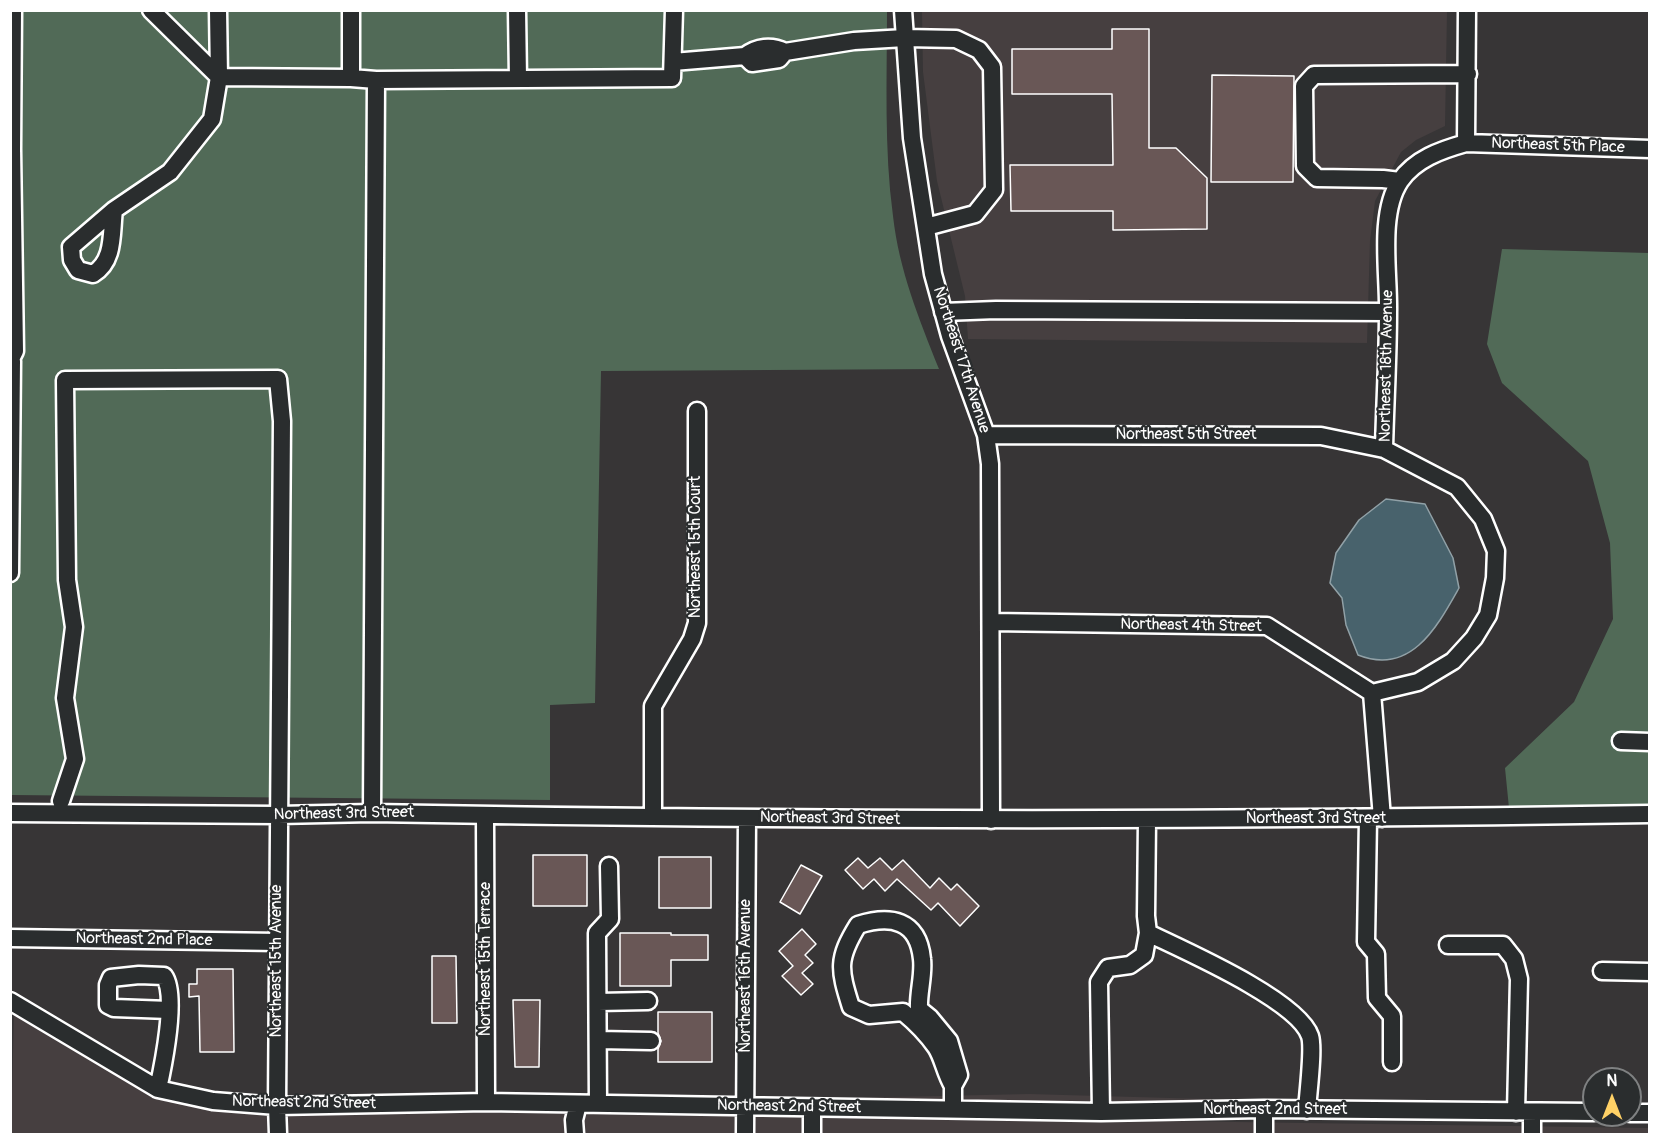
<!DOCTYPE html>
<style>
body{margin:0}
#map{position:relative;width:1660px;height:1145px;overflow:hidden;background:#373536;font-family:Pangolin,sans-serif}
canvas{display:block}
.frame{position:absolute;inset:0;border:12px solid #fff;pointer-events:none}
.north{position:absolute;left:1582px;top:1067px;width:60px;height:60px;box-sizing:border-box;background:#2a2d2e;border:2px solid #7f8182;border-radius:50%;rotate:0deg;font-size:16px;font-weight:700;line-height:24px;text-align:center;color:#fff}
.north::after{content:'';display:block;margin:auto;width:21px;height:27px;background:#ffd166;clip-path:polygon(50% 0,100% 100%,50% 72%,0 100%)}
</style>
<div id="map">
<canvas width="1660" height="1145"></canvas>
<div class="frame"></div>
<div class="north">N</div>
</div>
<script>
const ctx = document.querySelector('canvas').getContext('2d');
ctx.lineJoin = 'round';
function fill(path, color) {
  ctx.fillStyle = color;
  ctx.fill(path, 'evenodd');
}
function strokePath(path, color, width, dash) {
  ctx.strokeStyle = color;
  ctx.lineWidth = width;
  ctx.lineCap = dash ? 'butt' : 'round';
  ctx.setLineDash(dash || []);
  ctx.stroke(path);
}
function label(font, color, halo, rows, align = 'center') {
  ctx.font = font + ' Pangolin,sans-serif';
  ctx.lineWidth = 4.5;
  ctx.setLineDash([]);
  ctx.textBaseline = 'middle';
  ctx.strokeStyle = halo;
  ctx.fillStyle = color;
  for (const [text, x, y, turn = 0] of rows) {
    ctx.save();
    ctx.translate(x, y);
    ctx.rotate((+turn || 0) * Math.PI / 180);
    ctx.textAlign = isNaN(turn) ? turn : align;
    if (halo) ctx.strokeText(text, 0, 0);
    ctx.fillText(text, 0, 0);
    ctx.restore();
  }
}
const built = new Path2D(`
 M922 11H1447L1445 126 1416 140 1401 152 1375 201 1370 241 1367 343 968 339 965 296 937 181 923 72Z
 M14 1013 155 1097 213 1110 269 1114 486 1110 738 1115V1134H11Z
 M1029 1094 1594 1110 803 1099Z
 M753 1115 1650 1128 1649 1134H753Z`);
const green = new Path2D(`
 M11 11H887C887 79 884 149 893 216 899 270 919 319 939 369L601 371 595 703 550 705V800L11 795Z
 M1502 249 1649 253V805L1509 808 1505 768 1574 702 1613 619 1610 543 1588 461 1502 383 1487 344Z`);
const water = new Path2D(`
 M1386 499 1425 504 1453 558 1459 588C1437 627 1411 676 1358 655L1346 625 1342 598 1330 583 1336 553 1359 520Z`);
const building = new Path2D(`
 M1112 29H1149V148H1176L1207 178V229L1113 230V211H1011L1010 165H1113L1112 94H1012V49H1112Z
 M1212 75 1294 76 1293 182H1211Z
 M533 855H587V906H533Z
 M659 857H711V908H659Z
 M858 858 868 868 880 858 892 870 903 860 930 888 939 878 951 890 957 884 979 906 960 926 938 903 931 910 897 879 885 891 874 879 863 889 845 870Z
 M801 865 822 876 800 914 780 902Z
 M802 929 816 944 805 955 813 963 802 973 813 984 801 995 782 976 793 966 779 951Z
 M620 933H671V935H708V960H671V986H620Z
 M432 956H456L457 1023H432Z
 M197 969H233L234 1052H200L199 996 189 997V984H197Z
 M513 1000H540L539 1067H515Z
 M658 1012H712V1062H658V1049L661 1041 658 1033Z`);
const minor = new Path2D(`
 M151 10 219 77 351 78 376 80 672 78 674 10
 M351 10V78
 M517 10 518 79
 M903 10 912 138 933 274 950 336 986 435 990 464 991 820
 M785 52 779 59 752 63 745 56C757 47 771 45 785 52L854 41 905 38 956 39 979 50 992 67 994 190 975 214 926 227
 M673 62 745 56
 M1466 143 1650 149
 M1400 181 1383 179 1317 178 1305 166 1304 86 1314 75 1468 74
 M114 210C111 233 115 261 93 274L78 270 72 260 71 247 114 210 170 172 212 119 219 77 218 10
 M943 312 996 310 1388 312
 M10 361 15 351 12 149 13 10
 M986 435 1321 436 1384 449
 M10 573 12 361
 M991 622 1267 626 1372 693
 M1372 693 1418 682 1453 661 1474 638 1488 615 1495 578 1496 551 1483 519 1457 487 1384 449C1385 404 1388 358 1388 312 1389 274 1378 214 1400 181 1415 159 1441 150 1466 143L1467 10
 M1372 693 1382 818
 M1621 741 1650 742
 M61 801 75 759 65 698 74 627 67 580 65 380 278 379 282 421 277 1106 278 1134
 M10 813 278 815 372 813C798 821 1224 821 1650 814
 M372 813 376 80
 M485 815 486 1102
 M653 817V706L692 639 697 623V411
 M1368 818 1366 942 1376 954 1377 998 1392 1016V1062
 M1147 820 1146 916 1148 933C1183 950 1298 1000 1310 1036 1314 1048 1308 1094 1307 1110
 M10 938 278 942
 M1448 945H1503L1514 959 1519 979 1516 1112
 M1602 971 1650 972
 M10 1001 158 1089 213 1101 277 1106 486 1102 1101 1112 1264 1109 1594 1112
 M598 1002 648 1001
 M598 1040 651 1041
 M158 1089C163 1066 178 995 164 976L139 975 111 978 108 985V1005L114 1008 169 1010
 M598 1104 597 933 610 919 609 866
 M812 1108V1134
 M953 1109V1086L959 1075 949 1041 930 1018 919 1009C918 993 924 975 922 959 918 919 890 915 858 925 837 959 839 969 851 1007L869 1015 903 1012C915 1022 927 1034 936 1047 943 1057 945 1073 953 1086
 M1264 1109V1134
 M1101 1112 1099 982 1108 968 1130 965 1144 955 1148 933
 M1532 1112V1134
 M1630 1113H1650
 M575 1134 574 1120 578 1104
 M745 1134 747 818`);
const streetNames = [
 ["Northeast 5th Place",1558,146,2],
 ["Northeast 17th Avenue",961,360,72],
 ["Northeast 18th Avenue",1387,366,-89],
 ["Northeast 5th Street",1186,435],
 ["Northeast 15th Court",696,547,-90],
 ["Northeast 4th Street",1191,626,1],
 ["Northeast 3rd Street",344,814,-1],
 ["Northeast 3rd Street",830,819,1],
 ["Northeast 3rd Street",1316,819],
 ["Northeast 2nd Place",144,940,1],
 ["Northeast 15th Terrace",486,959,-90],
 ["Northeast 15th Avenue",277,961,-90],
 ["Northeast 16th Avenue",746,976,-90],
 ["Northeast 2nd Street",304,1103,1],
 ["Northeast 2nd Street",789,1107,1],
 ["Northeast 2nd Street",1275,1110]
];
fill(built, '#463f40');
fill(green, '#516a57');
fill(water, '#48626c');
strokePath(water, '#91a1a7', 1.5);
fill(building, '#695756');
strokePath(building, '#fff', 1.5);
strokePath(minor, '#fff', 21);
strokePath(minor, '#2a2d2e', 16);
label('16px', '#fff', '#2a2d2e', streetNames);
</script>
